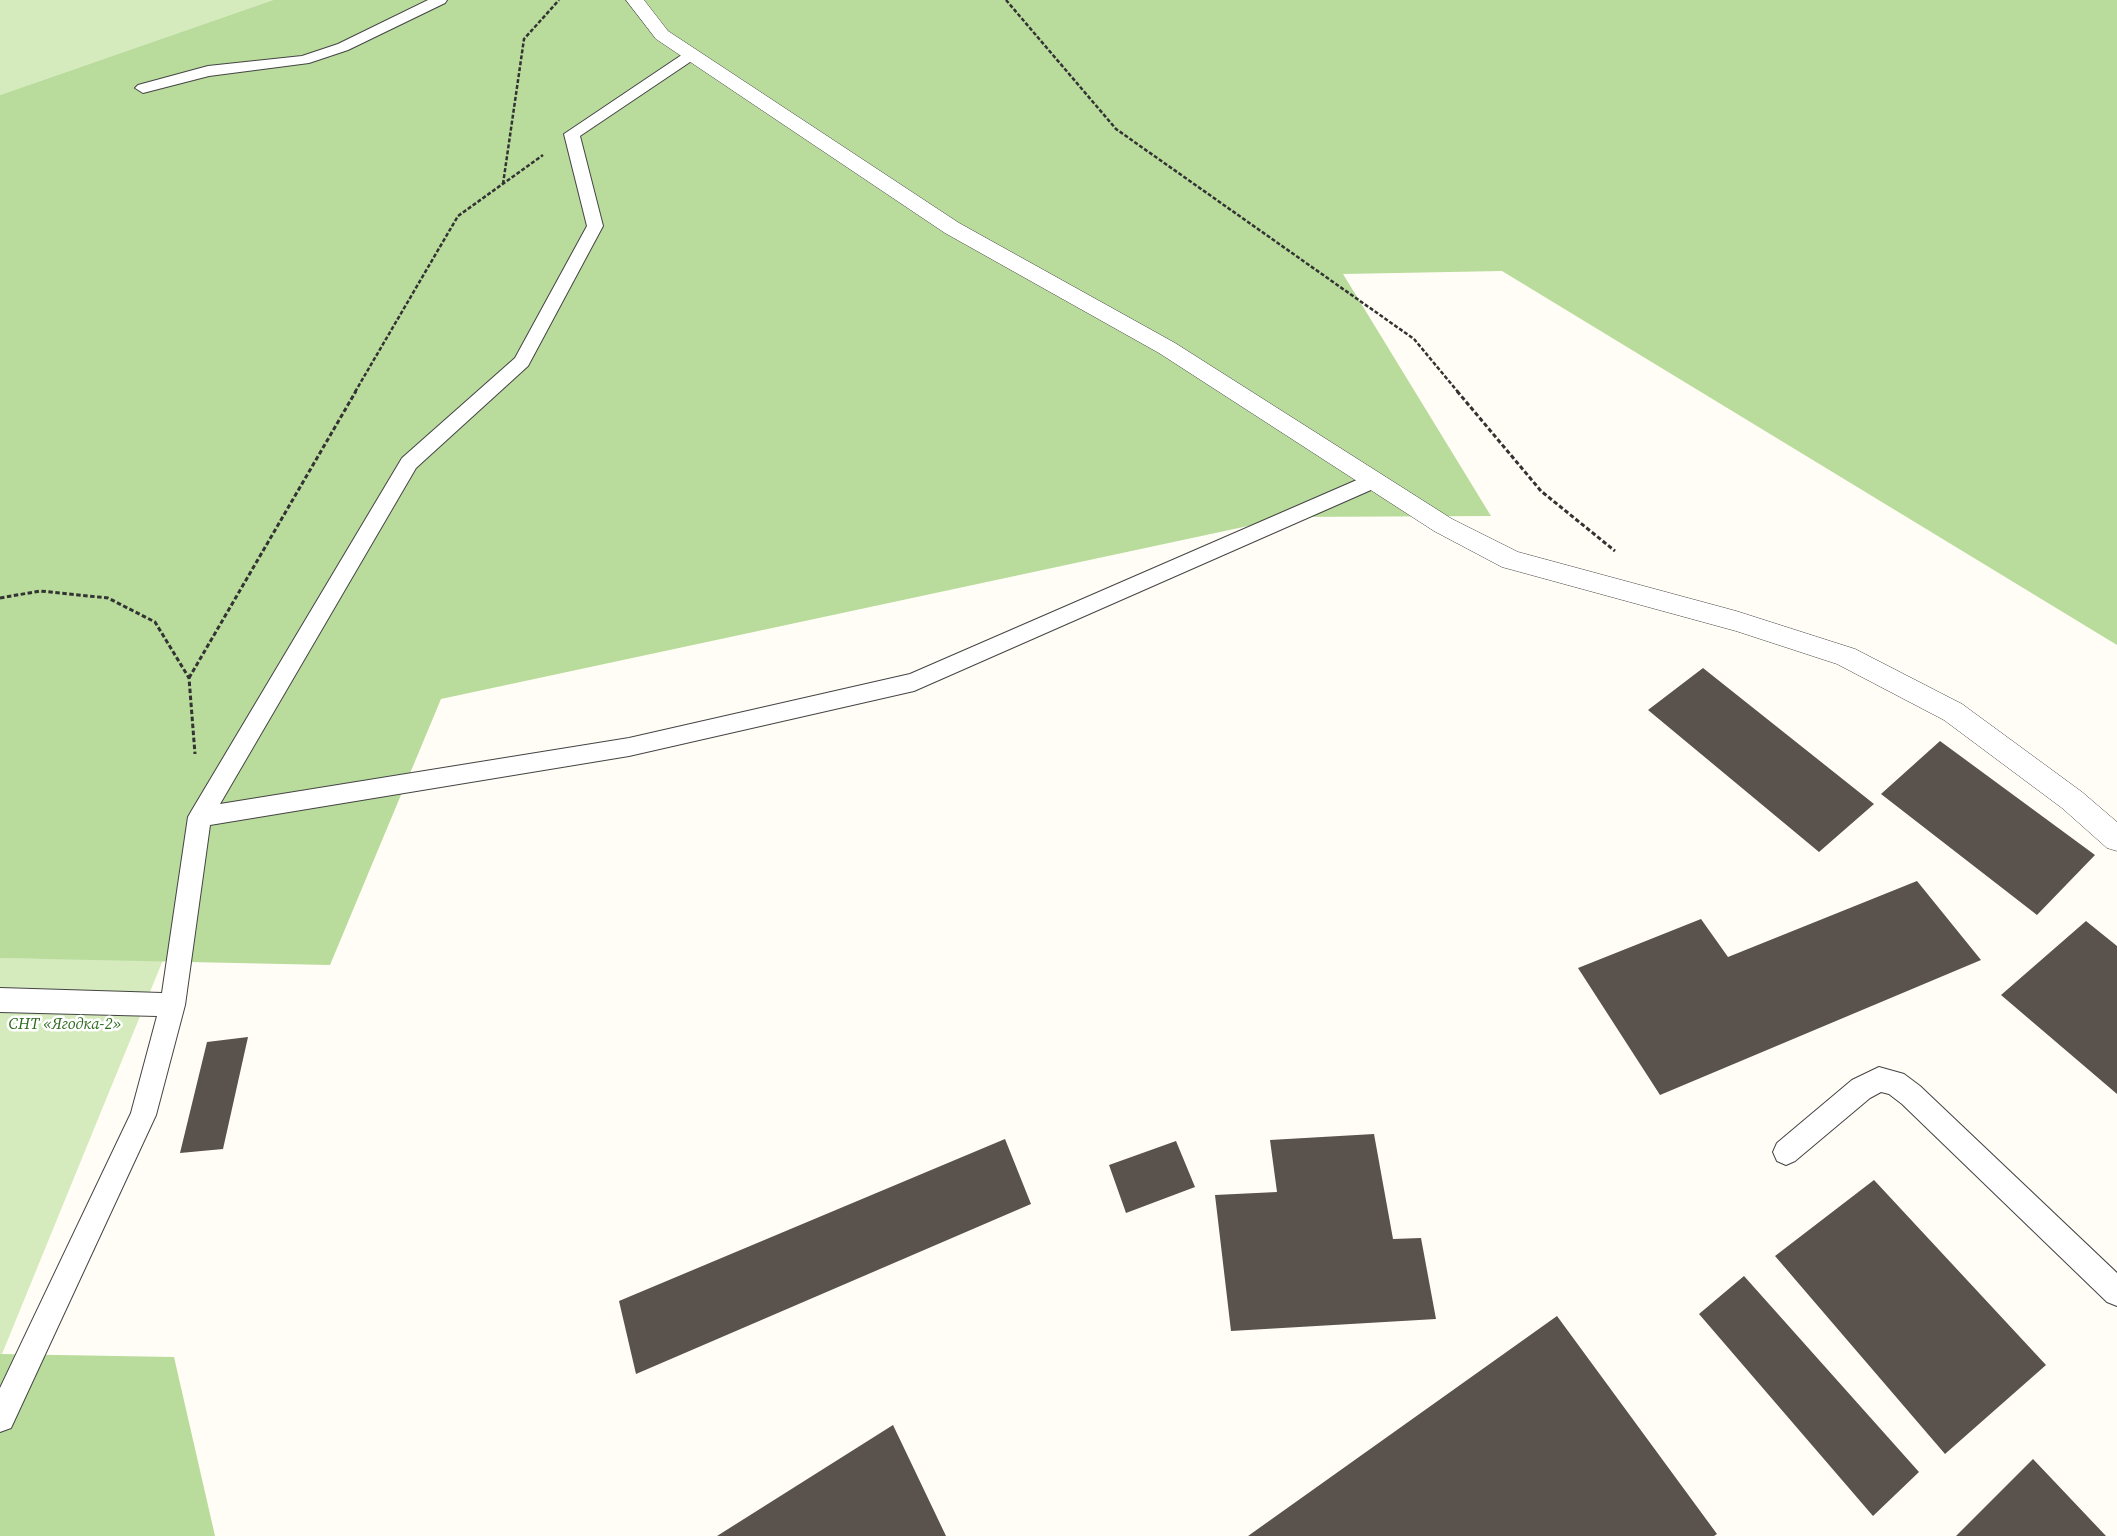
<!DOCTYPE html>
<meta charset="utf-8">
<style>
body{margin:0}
canvas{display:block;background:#fffdf5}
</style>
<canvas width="2117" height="1536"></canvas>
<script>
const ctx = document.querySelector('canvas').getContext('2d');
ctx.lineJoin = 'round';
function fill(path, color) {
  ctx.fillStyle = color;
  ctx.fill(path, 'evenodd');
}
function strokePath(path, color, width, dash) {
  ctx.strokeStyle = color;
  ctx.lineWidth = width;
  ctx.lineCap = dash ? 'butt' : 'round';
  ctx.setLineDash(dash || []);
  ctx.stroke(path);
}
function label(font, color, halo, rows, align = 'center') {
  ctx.font = font + ' "Source Serif 4",serif';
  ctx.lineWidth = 5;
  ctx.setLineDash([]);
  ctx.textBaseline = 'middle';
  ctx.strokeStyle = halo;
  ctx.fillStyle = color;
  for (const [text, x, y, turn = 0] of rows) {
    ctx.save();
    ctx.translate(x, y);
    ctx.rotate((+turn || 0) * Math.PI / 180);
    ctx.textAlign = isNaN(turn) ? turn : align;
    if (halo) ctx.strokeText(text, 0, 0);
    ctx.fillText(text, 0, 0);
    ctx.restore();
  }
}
const green = new Path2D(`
 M0 0H273L0 95Z
 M0 958 163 960 2 1354H0Z`);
const forest = new Path2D(`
 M273 0H2117V645L1502 271 1343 274 1491 516 1290 517 441 699 330 965 0 958V95Z
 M0 1354 174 1357 215 1536H0Z`);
const building = new Path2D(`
 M1703 668 1874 804 1819 852 1648 710Z
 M1940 741 2095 855 2037 915 1881 794Z
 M1917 881 1981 960 1660 1095 1578 968 1701 919 1728 957Z
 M2086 921 2117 946V1094L2001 995Z
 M248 1037 223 1149 180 1153 207 1042Z
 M1374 1134 1393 1239 1421 1238 1436 1319 1231 1331 1215 1195 1277 1192 1270 1140Z
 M1005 1139 1031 1204 636 1374 619 1301Z
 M1176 1141 1195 1187 1126 1213 1109 1165Z
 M1874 1180 2046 1365 1945 1454 1775 1256Z
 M1744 1276 1919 1472 1873 1516 1699 1314Z
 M1557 1316 1717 1534 1714 1536H1248Z
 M893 1425 946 1536H717Z
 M2033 1459 2106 1536H1956Z`);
const pathFar1 = new Path2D(`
 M1006 0 1116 129 1414 339 1458 392
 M503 184 524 39 559 0
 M355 392 458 216 543 155`);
const path = new Path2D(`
 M1457 391 1541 491 1615 551
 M0 598 40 591 108 598 155 622 189 678 195 754
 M189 678 356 391`);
const lane = new Path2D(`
 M428 0H447L445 3 348 50 309 63 209 76 143 93 135 88 138 85 208 66 302 56 338 44Z
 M691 50 699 55 696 58 580 136 603 226 528 366 416 468 220 804 629 738 910 674 1366 476 1373 474 1380 476 1383 481 1380 486 914 691 629 756 210 825 185 1005 156 1115 11 1428 0 1432V1388L131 1113 157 1016 0 1012V988L162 993 188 817 192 810 402 458 515 358 587 226 564 134 686 52Z
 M1879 1067 1904 1074 1920 1086 2117 1273V1306L2107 1302 1902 1104 1889 1094 1881 1092 1870 1098 1795 1161 1786 1165 1777 1161 1773 1152 1777 1143 1852 1080Z`);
const street = new Path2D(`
 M626 0H644L668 31 959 223 1175 343 1452 519 1518 552 1736 611 1855 649 1962 704 2082 792 2117 822V851L2107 848 2062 808 1944 720 1837 664 1736 631 1502 567 1434 531 1159 353 945 233 656 39Z`);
const parkNames = [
 ["СНТ «Ягодка-2»",65,1025]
];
fill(green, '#d5ebbd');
fill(forest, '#b9dc9c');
fill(building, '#5a524d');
strokePath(lane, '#444', 2);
strokePath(street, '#444', 1);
strokePath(pathFar1, '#333', 2.5, [4, 2]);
strokePath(path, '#333', 3, [4.5, 2.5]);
fill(lane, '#fff');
fill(street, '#fff');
label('italic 16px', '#2f6b1f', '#fff', parkNames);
</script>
